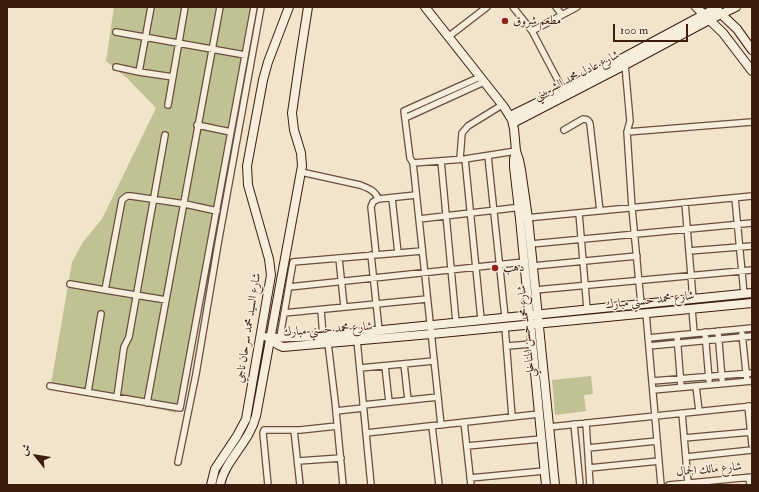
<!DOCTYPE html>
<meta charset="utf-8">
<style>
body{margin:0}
#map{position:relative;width:759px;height:492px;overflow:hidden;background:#f1e4ca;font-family:"IM FELL Double Pica",Amiri,serif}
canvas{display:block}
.frame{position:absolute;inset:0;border:8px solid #3d1b0d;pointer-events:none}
.north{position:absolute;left:16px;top:436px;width:40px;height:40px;-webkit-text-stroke:3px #f6eddd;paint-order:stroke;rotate:300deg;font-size:11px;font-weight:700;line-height:16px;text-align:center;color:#3d1b0d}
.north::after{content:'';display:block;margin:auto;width:14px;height:18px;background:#3d1b0d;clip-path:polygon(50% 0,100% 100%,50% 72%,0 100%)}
.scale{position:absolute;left:613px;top:24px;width:75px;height:18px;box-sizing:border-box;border:2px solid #3d1b0d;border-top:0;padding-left:5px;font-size:12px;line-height:14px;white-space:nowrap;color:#3d1b0d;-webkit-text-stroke:3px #f6eddd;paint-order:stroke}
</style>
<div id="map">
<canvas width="759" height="492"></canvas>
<div class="frame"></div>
<div class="north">ش</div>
<div class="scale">100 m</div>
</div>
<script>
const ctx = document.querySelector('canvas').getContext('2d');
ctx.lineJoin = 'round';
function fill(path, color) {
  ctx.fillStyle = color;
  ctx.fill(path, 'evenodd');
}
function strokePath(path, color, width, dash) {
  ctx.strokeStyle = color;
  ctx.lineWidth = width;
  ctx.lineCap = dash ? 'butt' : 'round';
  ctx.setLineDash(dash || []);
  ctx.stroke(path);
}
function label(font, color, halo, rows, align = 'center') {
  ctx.font = font + ' "IM FELL Double Pica",Amiri,serif';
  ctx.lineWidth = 3;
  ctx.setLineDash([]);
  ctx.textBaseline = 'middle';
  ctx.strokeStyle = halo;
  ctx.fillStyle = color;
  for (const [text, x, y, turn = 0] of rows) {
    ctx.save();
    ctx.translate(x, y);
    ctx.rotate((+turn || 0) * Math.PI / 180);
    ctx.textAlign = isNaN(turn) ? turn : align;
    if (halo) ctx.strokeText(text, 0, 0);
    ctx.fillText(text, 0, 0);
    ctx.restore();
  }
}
const green = new Path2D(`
 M114 7H250L176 413 51 384 72 262 83 242 102 219 156 108 128 79 106 61Z
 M591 376 593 394 584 395 586 411 555 415 552 380Z`);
const street = new Path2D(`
 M151 7 139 72 173 77
 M513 7 532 31 563 90
 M556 7 562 15
 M532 31 577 7
 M116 32 245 55
 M448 37 487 7
 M625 65 630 121 627 132 632 208 641 304
 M116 67 139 72
 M168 105 185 7
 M405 118 484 82
 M197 125 231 132
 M564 130 583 119C587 119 589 120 590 124L600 211
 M627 132 752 122
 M488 156 505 317
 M460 159 462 133 468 126 502 105
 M465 159 481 319
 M441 161 456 322
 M413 163 465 159 516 151
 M301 172 360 185C368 188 376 191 378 199
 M392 198 398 253
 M735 198 744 294
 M685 203 693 299
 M579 213 587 309
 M526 218 752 196
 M419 219 522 207
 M531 244 752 223
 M689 251 752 246
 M376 254 371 207 373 202 378 199 416 195
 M371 255 379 330
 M339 258 344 307
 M533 266 637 256
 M70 284 105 290 122 200 127 196H131L185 204 217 211
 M289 287 524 262
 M105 290 166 300
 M535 290 752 270
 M692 309 694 333
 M321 310 323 336
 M284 313 427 299
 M646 313 661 485
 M505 327 512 417
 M718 331 722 379
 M705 332 709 380
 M742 334 747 381
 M677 335 681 387
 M280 337 293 262 422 251
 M648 338 752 328
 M357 340 371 485
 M328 343 335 401 343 485
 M507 346 532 344
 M649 346 752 336
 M404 364 408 400
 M385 366 389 402
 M360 368 434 361
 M652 381 752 373
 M50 386 180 408 254 7
 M696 386 699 411
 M653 390 752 381
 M88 392 101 314
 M117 397 124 347 129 337 165 135
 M147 403 220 7
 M363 405 438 397
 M748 406 752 445
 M336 411 363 408
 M682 413 688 483
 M464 422 471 485
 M586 423 590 485
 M574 424 580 485
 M441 425 413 163 410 158 404 111 480 77
 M432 426 439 485
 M549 427 752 406
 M294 430 300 485
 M366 433 539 414
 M684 438 751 432
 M467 446 541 439
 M588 448 657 441
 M686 457 752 450
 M298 461 341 458
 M178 462 196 374 218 244 261 7
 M589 468 659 461
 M470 478 544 471
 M749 478 750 485
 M268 485 263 433 264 430H300L337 426
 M669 485 752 477`);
const secondary = new Path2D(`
 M425 7 504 107 512 120 514 129 516 151 519 160 521 170 528 218 555 485
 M696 7 723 33 752 71
 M719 12 737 29 752 50
 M510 116 563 90 718 7
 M513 123 625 65 709 20 736 7
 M516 151 514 159V167L520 219 546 485
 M267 337 270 338 323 336 752 293
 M270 338C274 343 277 345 283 347L431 334 752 303
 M211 485 215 469 237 436 246 419 271 275 269 259 248 185 247 166 263 80 268 62 289 7
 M220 485C225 460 249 443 256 416L302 166 301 153 294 130 292 113 300 58 308 7`);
const markers = [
 [505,21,4,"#8f2418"],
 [495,268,4,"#8f2418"]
];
const poiNames = [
 ["مطعم شروق",513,21],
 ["دهب",503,268]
];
const streetNames = [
 ["شارع عادل محمد الشربيني",577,76,-27],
 ["شارع محمد حسني مبارك",650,301,-6],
 ["شارع السيد محمد سرحان ناجي",249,328,-81],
 ["شارع محمد حسني مبارك",328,330,-4],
 ["شارع محمد حسن المناخلي",527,331,-96],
 ["شارع مالك الجمال",709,470,-5]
];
fill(green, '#c0c293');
strokePath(street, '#6a4d3c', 8);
strokePath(secondary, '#3d1b0d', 10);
strokePath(street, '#f6eddd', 5.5);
strokePath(secondary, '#f6eddd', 8);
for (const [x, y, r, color] of markers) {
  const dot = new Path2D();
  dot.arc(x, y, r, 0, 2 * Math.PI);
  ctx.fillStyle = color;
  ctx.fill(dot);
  strokePath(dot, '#f6eddd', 1.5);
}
label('12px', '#3d1b0d', '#f6eddd', poiNames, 'left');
label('12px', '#3d1b0d', '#f6eddd', streetNames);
</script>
